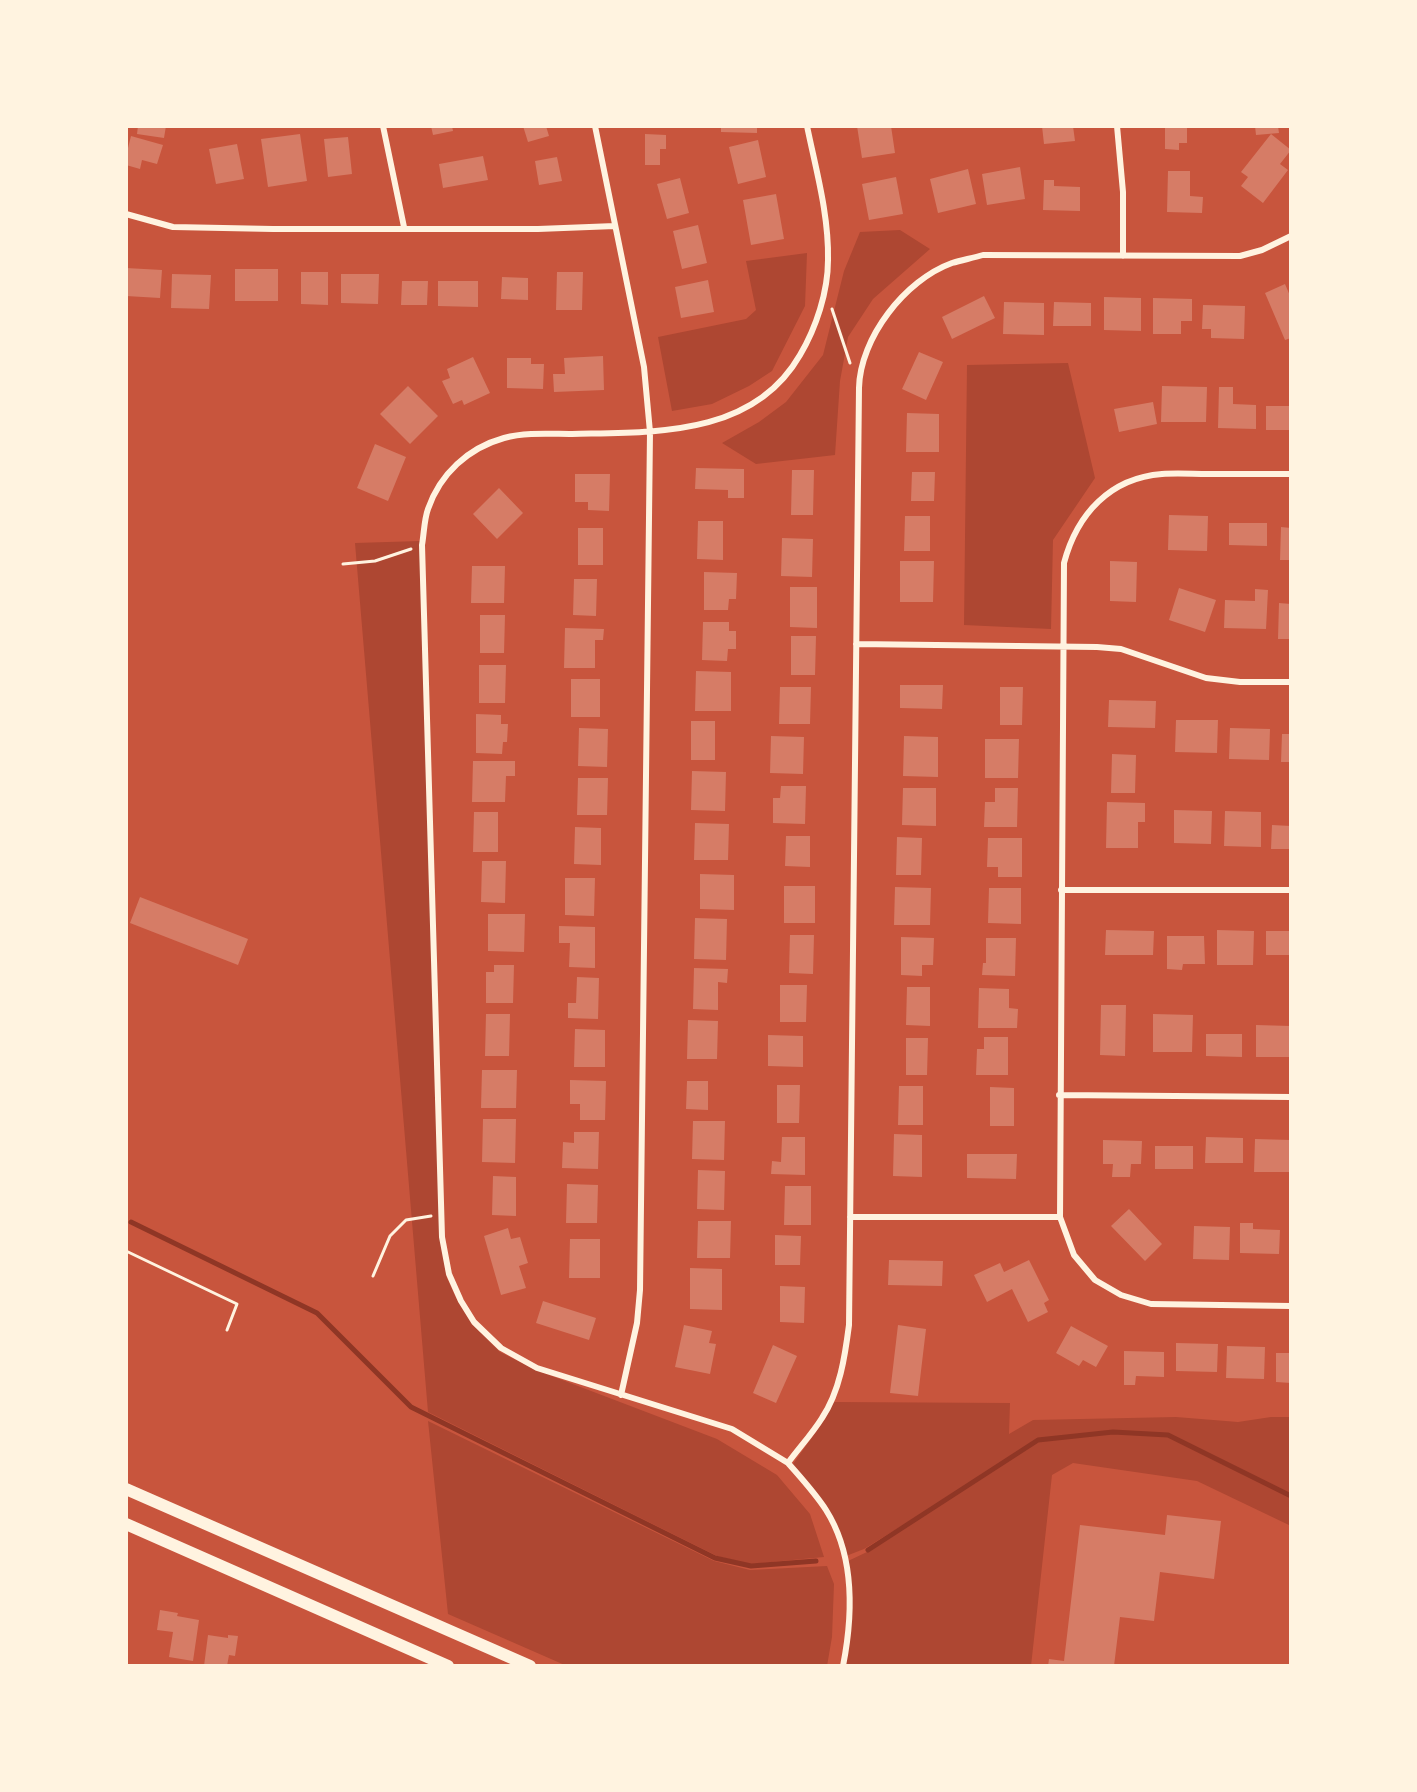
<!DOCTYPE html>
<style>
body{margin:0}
#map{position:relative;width:1417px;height:1792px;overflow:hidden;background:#c8553d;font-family:"Alegreya Sans",sans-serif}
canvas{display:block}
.frame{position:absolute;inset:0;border:128px solid #fff3e0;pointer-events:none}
</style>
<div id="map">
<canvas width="1417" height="1792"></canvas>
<div class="frame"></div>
</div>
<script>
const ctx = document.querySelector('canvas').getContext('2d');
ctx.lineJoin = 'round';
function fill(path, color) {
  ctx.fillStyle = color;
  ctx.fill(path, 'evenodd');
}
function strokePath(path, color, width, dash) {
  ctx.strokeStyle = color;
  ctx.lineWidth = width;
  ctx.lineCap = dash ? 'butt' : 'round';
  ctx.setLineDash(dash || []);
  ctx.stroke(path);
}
const green = new Path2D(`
 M900 230 930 249 873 299 848 337 840 381 835 455 756 464 722 443 759 422 786 402 823 355 844 271 860 232Z
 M807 253 805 306 772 371 749 386 712 404 672 411 658 337 746 319 756 310 746 261Z
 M1068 363 1095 478 1053 540 1051 629 964 625 967 365Z
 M420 541 440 1240 447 1278 457 1300 479 1331 500 1352 536 1370 717 1439 777 1475 810 1514 824 1557 750 1564 717 1556 428 1412 355 543Z
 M834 1402 1010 1403 1009 1434 1033 1420 1176 1417 1238 1422 1271 1417H1291V1526L1197 1481 1073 1463 1052 1475 1031 1666H845L851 1634 848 1561 867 1552 959 1493 961 1489 864 1549 846 1556 828 1508 793 1464 825 1419Z
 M428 1421 714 1561 750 1570 827 1566 834 1584 832 1637 827 1666H567L448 1614Z`);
const stream = new Path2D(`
 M131 1222 317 1313 411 1407 715 1558 751 1566 816 1561
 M868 1550 1038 1440 1113 1432 1168 1435 1291 1496`);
const building = new Path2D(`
 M138 126H166L164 138 137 134Z
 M431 126H452L453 131 433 135Z
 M523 126H546L549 136 528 142Z
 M721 126H757V133L721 132Z
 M857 126H891L895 153 862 158Z
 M1042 126H1073L1075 141 1044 144Z
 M1165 126H1187V143H1179V150L1165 149Z
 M1255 126H1278L1279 133 1256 135Z
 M300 134 307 181 268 187 261 139Z
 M645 134 666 135V149H660V165H645Z
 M1271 134 1291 150 1280 164 1288 170 1263 203 1241 186 1248 177 1241 172Z
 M131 136 163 145 157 164 142 160 140 169 126 165V156Z
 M348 137 352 174 328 177 324 139Z
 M758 140 766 177 738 184 729 147Z
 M237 144 244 179 216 184 209 149Z
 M483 156 488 180 443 188 439 164Z
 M557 157 562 181 539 185 535 161Z
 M1020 167 1025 199 987 205 982 174Z
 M968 169 976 204 938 213 930 179Z
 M1168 171H1190V196L1203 197 1202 213 1167 212Z
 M896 177 903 214 869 220 862 184Z
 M680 178 689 213 667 219 657 184Z
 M1044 180H1054V186L1080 187V211L1043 210Z
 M776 194 784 239 751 245 743 200Z
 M698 225 707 263 682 269 673 231Z
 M126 268 162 270 160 298 126 296Z
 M235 269H278V301H235Z
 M301 272H328V305L301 304Z
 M557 272H583L582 310H556Z
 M172 274 211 275 209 309 171 308Z
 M341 274H379L378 304 341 303Z
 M502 277 528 278V300L501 299Z
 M708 280 714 312 681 318 675 287Z
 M402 281H428L427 305H401Z
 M438 281H478V307L438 306Z
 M1285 284 1291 298V338L1285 340 1265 293Z
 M984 296 995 318 952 339 942 317Z
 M1104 297 1141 298V331L1104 330Z
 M1153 298 1192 299V321H1181V334H1153Z
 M1004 302 1044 303V335L1003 334Z
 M1054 302 1091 303V326H1053Z
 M1203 305 1245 306 1244 339 1211 338V329H1202Z
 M919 352 943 362 926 400 902 389Z
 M603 356 604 390 554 392 553 374H565L564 358Z
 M473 357 490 393 464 405 462 400 453 404 442 381 450 378 447 369Z
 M507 358H531V364H544L543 389 507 388Z
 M408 386 438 416 410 444 380 414Z
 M1162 386 1207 387 1206 422H1161Z
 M1219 387H1233V404L1256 405V429L1218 428Z
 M1153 402 1157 424 1119 432 1114 409Z
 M1266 406H1291V430H1266Z
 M907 413 939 414V452H906Z
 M375 444 406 457 388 501 357 488Z
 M696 468 744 469V498H728V490L695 489Z
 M792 470H814L813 515H791Z
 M912 472H935L934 501H911Z
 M575 474H610L609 511 588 510V502H575Z
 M499 488 523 513 497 539 473 514Z
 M1169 515 1208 516 1207 551 1168 550Z
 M905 516H930V551H904Z
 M698 521H723V560L697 559Z
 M1229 523H1267V546L1229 545Z
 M1281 527 1291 528V560H1280Z
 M578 528H603V565H578Z
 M782 538 813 539 812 577 781 576Z
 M900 561H934L933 602H900Z
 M1110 561 1137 562 1136 602 1110 601Z
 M472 566H505L504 603H471Z
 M704 572 737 573 736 599H729L728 610H704Z
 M574 579H597L596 616 573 615Z
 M790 587H817V628L790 627Z
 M1179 588 1216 600 1205 632 1169 620Z
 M1255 589 1268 590 1266 629 1224 628 1225 600 1255 601Z
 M1279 603 1291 604V639H1278Z
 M480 615H505L504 653H480Z
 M703 622H729V631H736V649H728L727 661 702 660Z
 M565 628 604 629 603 640H595V668H564Z
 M791 636H816L815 675H791Z
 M479 665H506L505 703H479Z
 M696 671 731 672V711H695Z
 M571 679H600V717H571Z
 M900 685H943L942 709 900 708Z
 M780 687H811L810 724H779Z
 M1000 687H1023L1022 725H1000Z
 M1109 700 1156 701 1155 728 1108 727Z
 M476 714 501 715V724H508L507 742H503L502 754 476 753Z
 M1176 720H1218L1217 753 1175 752Z
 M691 721H715V760H691Z
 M579 728 608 729 607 767 578 766Z
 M1230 728 1270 729 1269 760 1229 759Z
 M1282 734H1291V762H1281Z
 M771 736 804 737 803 774 770 773Z
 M904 736 938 737V777L903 776Z
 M985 739H1019L1018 778H985Z
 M1112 754 1136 755 1135 793H1111Z
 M473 761H515V776H506L505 802H472Z
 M692 771 726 772 725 811 691 810Z
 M578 778H608L607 815H577Z
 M781 786H806L805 824 773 823V798H780Z
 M903 788H936V826L902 825Z
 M995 788H1018L1017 827H984L985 802H995Z
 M1107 802 1145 803V822H1138V848H1106Z
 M1174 810 1212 811 1211 844 1174 843Z
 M1225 811 1261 812V847L1224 846Z
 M474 812H498V852H473Z
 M695 823 729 824 728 860H694Z
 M1272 825 1291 826V849H1271Z
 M575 827 601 828V865L574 864Z
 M786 836H810V867L785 866Z
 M897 837 922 838 921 875H896Z
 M988 838H1022V877H998V867H987Z
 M482 861H506L505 903 481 902Z
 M700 874 734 875V910L700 909Z
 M565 878H595L594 916 565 915Z
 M784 886H815V923H784Z
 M895 887 931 888 930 925H894Z
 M989 888H1021V924L988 923Z
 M140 897 248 939 238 965 130 923Z
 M488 914H525L524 952 488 951Z
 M695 918 727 919 726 960 694 959Z
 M559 926 595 927V968L569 967 570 943H559Z
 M1106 930 1154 931 1153 955H1105Z
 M1217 930 1254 931 1253 965H1217Z
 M1266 931H1291V955H1266Z
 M790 935H814L813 974 789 973Z
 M1167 936H1204L1205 964H1183L1182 970 1167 969Z
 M901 937 934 938 933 965H922V976L901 975Z
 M986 938H1016L1015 976 982 975 983 963H986Z
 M494 965H514L513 1003H486V972H494Z
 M694 968 728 969 727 983 718 982V1010L693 1009Z
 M577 977 599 978 598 1019 568 1018V1003H576Z
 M780 985H807L806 1022H780Z
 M907 987H930V1026L906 1025Z
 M979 988 1009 989V1008L1018 1009 1017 1028H978Z
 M1101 1005H1126L1125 1056 1100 1055Z
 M486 1014H510L509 1056H485Z
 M1153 1014 1193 1015 1192 1052H1153Z
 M688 1020 718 1021 717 1059H687Z
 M1256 1025 1291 1026V1057H1256Z
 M575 1029 605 1030V1067H574Z
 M1206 1034H1242V1057L1206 1056Z
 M768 1035 803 1036V1067L768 1066Z
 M984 1037H1008V1075H976L977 1049H984Z
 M906 1038H928L927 1075H906Z
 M482 1070H517L516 1108H481Z
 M570 1080 606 1081 605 1120H580V1104H570Z
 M687 1081H708V1110L686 1109Z
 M777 1085H800L799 1123H777Z
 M899 1086H923V1125H898Z
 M990 1087 1014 1088V1126H990Z
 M483 1119H516L515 1163 482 1162Z
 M693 1121H725L724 1160 692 1159Z
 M574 1132H599L598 1169 562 1168 563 1142 574 1143Z
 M894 1134 922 1135V1177L893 1176Z
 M782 1137H805V1175L771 1174 772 1161 781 1162Z
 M1206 1137 1243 1138V1163H1205Z
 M1255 1139 1291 1140V1172H1254Z
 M1103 1140 1142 1141 1141 1164H1131L1130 1177H1112L1113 1164H1103Z
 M1155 1146H1193V1169H1155Z
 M967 1154H1017L1016 1179 967 1178Z
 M698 1170 725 1171 724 1210 697 1209Z
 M493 1176 516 1177V1216L492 1215Z
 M567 1184 598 1185 597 1223H566Z
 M785 1186H811V1225H784Z
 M1129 1209 1162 1244 1145 1261 1111 1226Z
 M698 1221H731L730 1258H697Z
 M1240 1223H1253V1229L1280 1230 1279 1254 1240 1253Z
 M1194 1226 1230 1227 1229 1260 1193 1259Z
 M508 1228 511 1239 520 1237 528 1263 519 1266 526 1288 501 1295 484 1236Z
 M775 1235 801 1236 800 1265H775Z
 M570 1239H600V1278H569Z
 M889 1260 943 1261 942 1286 888 1285Z
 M1029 1260 1049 1300 1044 1303 1048 1312 1028 1322 1012 1289 987 1302 974 1275 1000 1263 1004 1272Z
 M690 1268 722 1269V1310L690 1309Z
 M780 1286 805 1287 804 1323 780 1322Z
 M543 1301 596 1318 589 1340 536 1323Z
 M684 1325 712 1331 709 1343 716 1344 710 1374 675 1367Z
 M898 1325 926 1329 918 1396 890 1393Z
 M1071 1326 1108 1346 1096 1367 1083 1360 1079 1366 1056 1353Z
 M1176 1343 1218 1344 1217 1372 1176 1371Z
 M773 1345 797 1356 776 1403 753 1393Z
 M1227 1346 1265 1347 1264 1379 1226 1378Z
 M1124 1351 1164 1352V1377L1136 1376 1135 1385H1124Z
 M1276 1353H1291V1383L1276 1382Z
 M1167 1515 1221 1521 1214 1579 1160 1572 1154 1621 1120 1617 1114 1666H1048L1049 1659 1064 1661 1080 1525 1165 1535Z
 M160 1610 178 1613 177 1616 199 1620 193 1661 169 1657 173 1632 157 1630Z
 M208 1635 228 1638V1635L238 1636 235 1656 229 1655 227 1666H204Z`);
const path = new Path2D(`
 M832 309 850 363
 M343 564 375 561 411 549
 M126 1251 237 1304 227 1330
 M373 1276 390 1236 406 1220 431 1216`);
const minor = new Path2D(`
 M383 126 404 227
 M595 126 644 367 650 432 640 1290 637 1323 621 1395
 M1117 126 1123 192V256
 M126 214 173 227 273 229H538L615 226
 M1291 474C1263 474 1236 474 1208 474 1193 474 1177 473 1162 474 1110 478 1077 514 1064 563L1060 1217 1074 1255 1095 1280 1121 1295 1151 1304 1291 1306
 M856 644 1097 647 1121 649 1206 678 1240 682H1291
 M1061 890H1291
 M1059 1095 1291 1097
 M850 1217H1060
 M788 1463 732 1429 537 1368 501 1348 474 1322 461 1301 449 1274 442 1237 422 545C424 534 424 520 428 509 440 474 468 448 504 438 526 432 550 434 572 434 654 432 753 437 800 355 816 328 828 292 828 260 829 215 816 170 807 126
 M843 1666C853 1615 855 1556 826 1510 815 1493 801 1478 788 1463 799 1448 812 1434 822 1418 840 1391 845 1356 849 1325L859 388C860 338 905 280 952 263 962 260 973 258 983 255L1240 256 1262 250 1291 236`);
const secondary = new Path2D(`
 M126 1489 530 1666
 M126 1524 448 1666`);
fill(green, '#ae4732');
strokePath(stream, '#8f3625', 5);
fill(building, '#d67c66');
strokePath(path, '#fff3e0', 3);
strokePath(minor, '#fff3e0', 6);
strokePath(secondary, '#fff3e0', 12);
</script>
